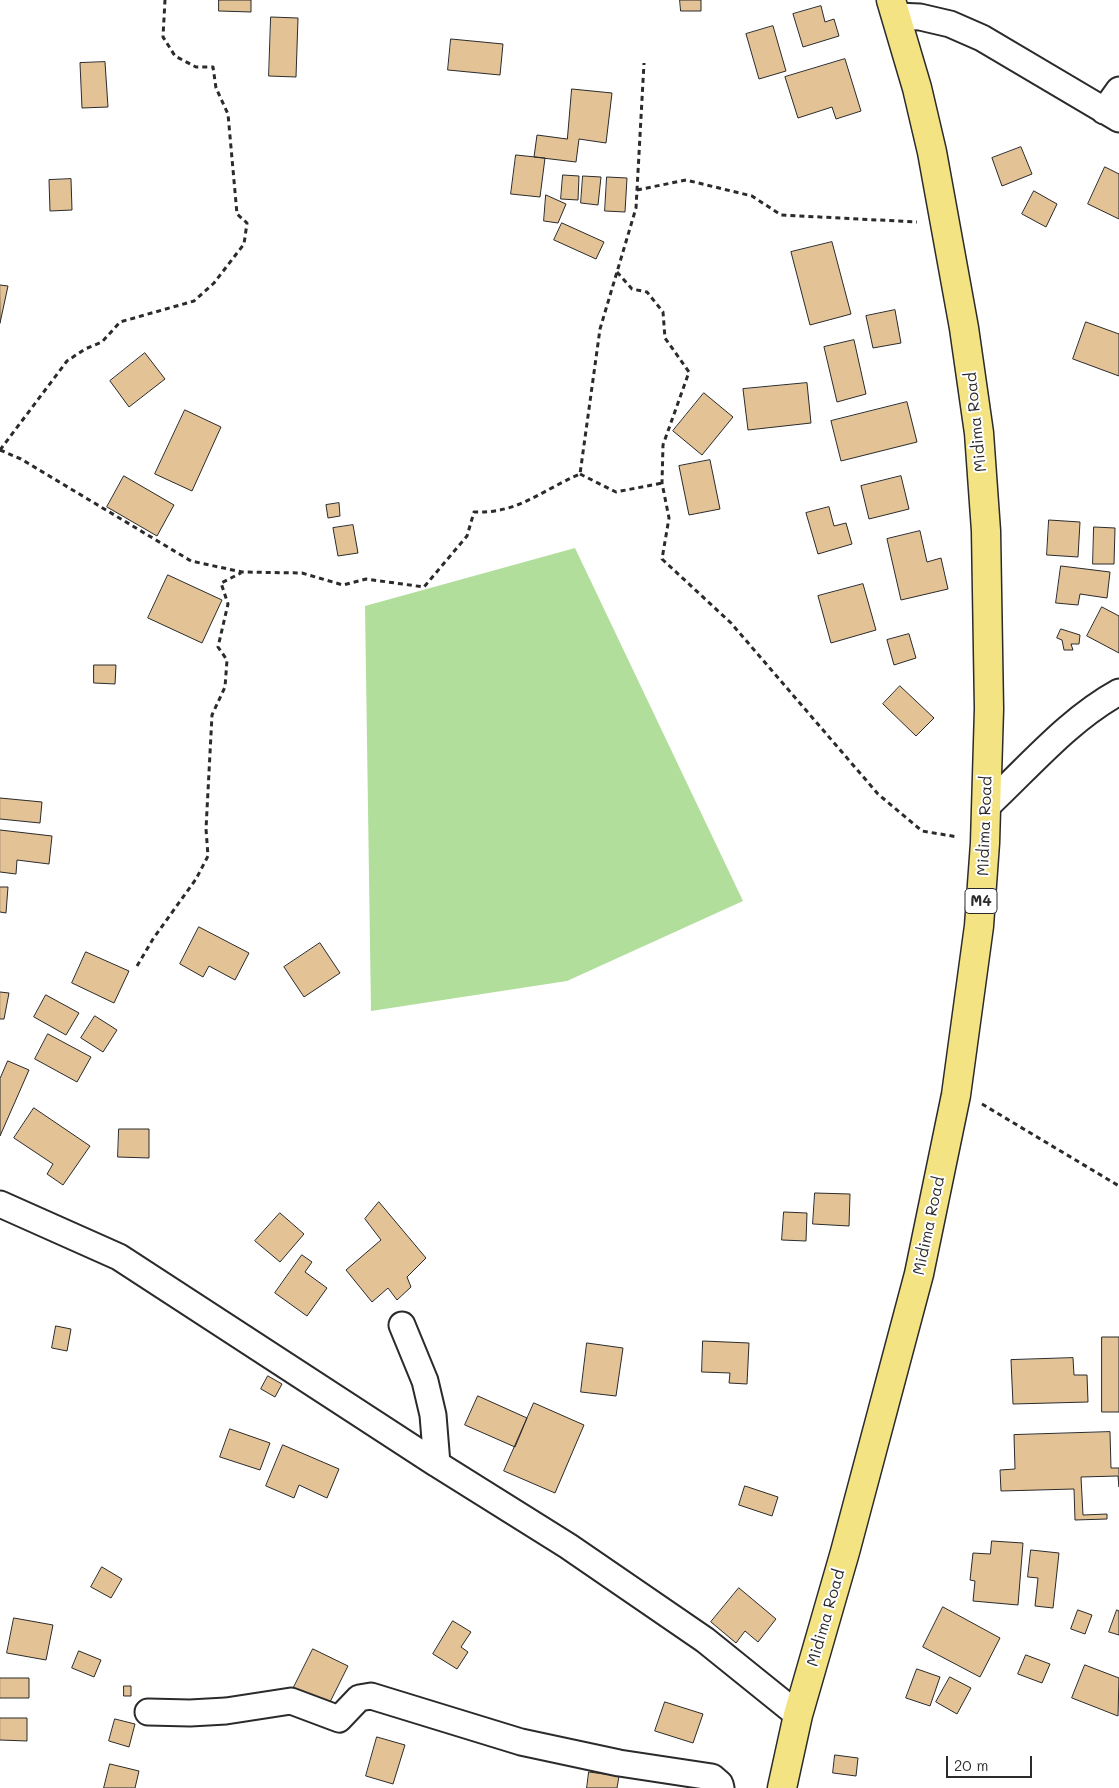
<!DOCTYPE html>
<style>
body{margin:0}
#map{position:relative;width:1119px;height:1788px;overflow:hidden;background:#fff;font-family:Mali,sans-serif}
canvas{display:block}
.scale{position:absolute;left:946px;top:1756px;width:86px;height:22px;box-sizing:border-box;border:2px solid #2b2b2b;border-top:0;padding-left:6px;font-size:15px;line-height:18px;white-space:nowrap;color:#2b2b2b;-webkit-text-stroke:4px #fff;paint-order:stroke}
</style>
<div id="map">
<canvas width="1119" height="1788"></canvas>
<div class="scale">20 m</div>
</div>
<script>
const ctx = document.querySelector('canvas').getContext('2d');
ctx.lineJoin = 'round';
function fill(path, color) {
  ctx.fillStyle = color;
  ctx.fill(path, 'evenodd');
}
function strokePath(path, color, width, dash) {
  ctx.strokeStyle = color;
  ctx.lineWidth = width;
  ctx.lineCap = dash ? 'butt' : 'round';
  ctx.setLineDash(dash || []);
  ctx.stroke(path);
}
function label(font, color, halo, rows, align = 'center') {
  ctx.font = font + ' Mali,sans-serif';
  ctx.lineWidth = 4;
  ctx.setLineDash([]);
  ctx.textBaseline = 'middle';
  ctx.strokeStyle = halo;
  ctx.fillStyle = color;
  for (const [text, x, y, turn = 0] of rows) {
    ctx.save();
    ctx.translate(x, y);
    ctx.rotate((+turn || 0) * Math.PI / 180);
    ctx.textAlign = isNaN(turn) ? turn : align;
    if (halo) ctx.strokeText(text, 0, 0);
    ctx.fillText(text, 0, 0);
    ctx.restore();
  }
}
const green = new Path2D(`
 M575 548 743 901 567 981 371 1011 365 606Z`);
const building = new Path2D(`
 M219 0H251V12L219 11Z
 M680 0H701V11H681Z
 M821 6 825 22 834 19 839 36 803 47 793 14Z
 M271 17 298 18 296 77 269 76Z
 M773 26 786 71 759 79 746 34Z
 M451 39 503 44 500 75 448 70Z
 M845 59 861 111 836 119 832 107 798 118 785 77Z
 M105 62 108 107 82 108 80 63Z
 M572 89 612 93 606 143 579 139 576 162 534 157 537 135 567 139Z
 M1021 147 1032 174 1002 186 992 158Z
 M516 155 545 158 540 197 511 194Z
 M1105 167 1119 174V219L1088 204Z
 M563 175 579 176 578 200 561 199Z
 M583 176 601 177 598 205 581 203Z
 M607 177 627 178 625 212 605 211Z
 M71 179 72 210 50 211 49 180Z
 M1034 191 1057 204 1046 227 1022 214Z
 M546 195 566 204 558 223 544 221Z
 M562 223 604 242 596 259 554 240Z
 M832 242 851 314 810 325 791 252Z
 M0 285 8 286 0 323Z
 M895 310 901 343 873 348 866 316Z
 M1086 322 1119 334V376L1073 359Z
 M854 340 866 394 837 402 824 347Z
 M145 353 165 379 129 407 110 381Z
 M807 383 811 423 748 430 743 389Z
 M704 393 733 417 702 455 673 431Z
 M907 402 917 442 841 461 831 421Z
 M185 410 221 427 192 491 155 474Z
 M710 460 720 509 689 515 679 466Z
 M124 476 174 505 157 536 107 507Z
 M901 476 909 509 869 519 861 486Z
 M339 503 340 516 328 518 326 505Z
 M829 507 834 526 846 523 852 544 818 554 806 513Z
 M1049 520 1080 522 1078 557 1047 555Z
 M353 525 358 553 338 556 333 528Z
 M1094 527 1115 528 1114 564H1093Z
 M920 531 927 562 941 558 948 589 901 600 887 539Z
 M1061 566 1110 572 1107 598 1080 594 1078 605 1056 603Z
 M168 575 222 600 202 643 148 618Z
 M863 584 876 630 831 643 818 596Z
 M1102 607 1119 616V653L1087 636Z
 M1061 629 1080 635 1079 644H1071L1073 650H1064L1062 640 1057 638Z
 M909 634 916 658 894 665 887 640Z
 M94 665H116L115 684 94 683Z
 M900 686 934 718 916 736 883 704Z
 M0 798 42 802 40 823 0 819Z
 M0 830 52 836 49 864 17 860 16 874 0 872Z
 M0 887H8L6 913 0 912Z
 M199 927 249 953 235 980 209 966 203 977 180 964Z
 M320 943 340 973 304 997 284 967Z
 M86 952 129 971 114 1003 72 983Z
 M0 992 9 993 4 1019H0Z
 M46 995 79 1013 66 1035 34 1017Z
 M95 1016 117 1030 103 1052 81 1038Z
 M48 1034 91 1057 77 1082 35 1059Z
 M8 1061 29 1070 0 1136V1079Z
 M34 1108 90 1146 63 1185 47 1174 53 1164 14 1138Z
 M119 1129H149V1158L118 1157Z
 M815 1193 850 1194 849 1226 813 1224Z
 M379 1202 426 1258 407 1277 411 1287 397 1300 388 1288 372 1302 346 1270 381 1240 365 1219Z
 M784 1212 807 1213 806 1241 782 1240Z
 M280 1213 304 1234 280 1262 255 1241Z
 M302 1255 312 1262 305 1272 327 1288 307 1316 275 1293Z
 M56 1326 71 1329 67 1351 52 1348Z
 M1102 1337H1119V1412H1102Z
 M703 1341 749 1343 747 1384 729 1383 730 1373 702 1372Z
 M587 1343 623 1348 616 1396 581 1392Z
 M1073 1358 1074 1375H1087L1088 1402 1013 1404 1011 1360Z
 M268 1376 282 1384 275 1397 261 1389Z
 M478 1396 527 1418 515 1447 465 1425Z
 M534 1403 584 1425 555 1493 504 1471Z
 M230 1429 270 1443 260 1470 220 1457Z
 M1110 1432 1111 1468H1119V1487L1118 1476 1081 1477 1083 1515 1107 1514V1519L1075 1520 1074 1489 1001 1491 1000 1470 1015 1469 1014 1435Z
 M283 1445 339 1469 327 1498 299 1485 294 1498 266 1486Z
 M745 1486 778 1497 772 1516 739 1505Z
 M992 1541 1023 1543 1018 1605 973 1601 975 1581 970 1580 973 1553 990 1554Z
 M1031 1550 1059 1553 1053 1608 1035 1606 1038 1578 1028 1577Z
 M102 1567 122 1579 111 1598 91 1587Z
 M739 1588 776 1619 758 1642 745 1631 736 1643 711 1622Z
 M943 1607 1000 1638 980 1677 923 1647Z
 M1078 1610 1092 1615 1085 1634 1071 1629Z
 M1117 1610 1119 1611V1635L1109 1632Z
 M14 1618 53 1625 46 1660 7 1653Z
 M453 1621 471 1632 461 1647 468 1652 457 1669 433 1654Z
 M313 1649 348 1666 328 1706 293 1689Z
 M79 1651 101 1660 94 1677 72 1668Z
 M1026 1655 1050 1664 1042 1683 1018 1674Z
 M1085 1665 1119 1678 1118 1716 1072 1698Z
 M917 1669 940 1677 930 1706 906 1698Z
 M950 1677 971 1688 957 1714 936 1702Z
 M0 1678H29V1698H0Z
 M124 1686H131V1696H124Z
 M665 1702 703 1714 693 1743 655 1731Z
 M0 1718H27V1741L0 1740Z
 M115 1719 135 1724 129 1747 109 1741Z
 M377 1737 405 1745 393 1784 366 1776Z
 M835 1755 858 1758 856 1776 833 1773Z
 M110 1764 139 1771 135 1788H104Z
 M589 1772 619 1776 617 1788H587Z`);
const path = new Path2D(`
 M637 190 686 180 752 196 781 215 917 222
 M617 272 632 289 647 292 663 312 665 338 689 372 663 445 662 483 669 518 662 559 731 623 878 794 922 831 958 837
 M0 450 21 459 191 561 242 572 302 573 343 585 366 579 424 587 467 536 474 512C518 514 542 490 580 474L600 329 636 208 644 63
 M0 450 67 361 85 349 102 342 120 322 194 301 214 283 244 244 247 223 237 214 228 114 216 88 213 67H196L175 56 163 37 165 0
 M580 474 616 492 662 483
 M137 966 153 939 196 879 208 856 206 829 212 715 225 687 227 660 218 647 228 604 221 583 241 573
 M982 1104 1119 1186`);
const minor = new Path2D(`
 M896 16 920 17 950 24 982 38 1119 119
 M1104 111 1119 90
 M986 807C1029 767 1068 720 1119 692
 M0 1204 119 1257 437 1464
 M402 1325 425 1381 433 1415 437 1464 568 1546 705 1640 798 1715
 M148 1712 190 1713 226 1711 291 1701 339 1719 359 1698 371 1696 521 1742 619 1763 712 1777 720 1784 721 1788`);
const primary = new Path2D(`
 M782 1788 798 1715 845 1552 919 1274 956 1095 979 926 985 843 989 709 986 531 979 433 964 328 932 152 917 88 891 0`);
const shields = [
 [981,901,32]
];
const shieldNames = [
 ["M4",981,901]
];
const streetNames = [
 ["Midima Road",976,422,-96],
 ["Midima Road",985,826,-88],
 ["Midima Road",929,1226,-78],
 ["Midima Road",826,1618,-74]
];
fill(green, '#b2de9b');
fill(building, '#e3c295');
strokePath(building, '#2b2b2b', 1);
strokePath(minor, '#2b2b2b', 29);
strokePath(primary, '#2b2b2b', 31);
strokePath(path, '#2b2b2b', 3, [5, 4]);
strokePath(minor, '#fff', 25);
strokePath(primary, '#f4e382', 28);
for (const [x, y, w] of shields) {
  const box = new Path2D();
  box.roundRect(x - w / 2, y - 12.5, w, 25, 4);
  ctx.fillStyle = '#fff';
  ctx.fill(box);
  strokePath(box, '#2b2b2b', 1);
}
label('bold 15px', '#2b2b2b', null, shieldNames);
label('16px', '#2b2b2b', '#fff', streetNames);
</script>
